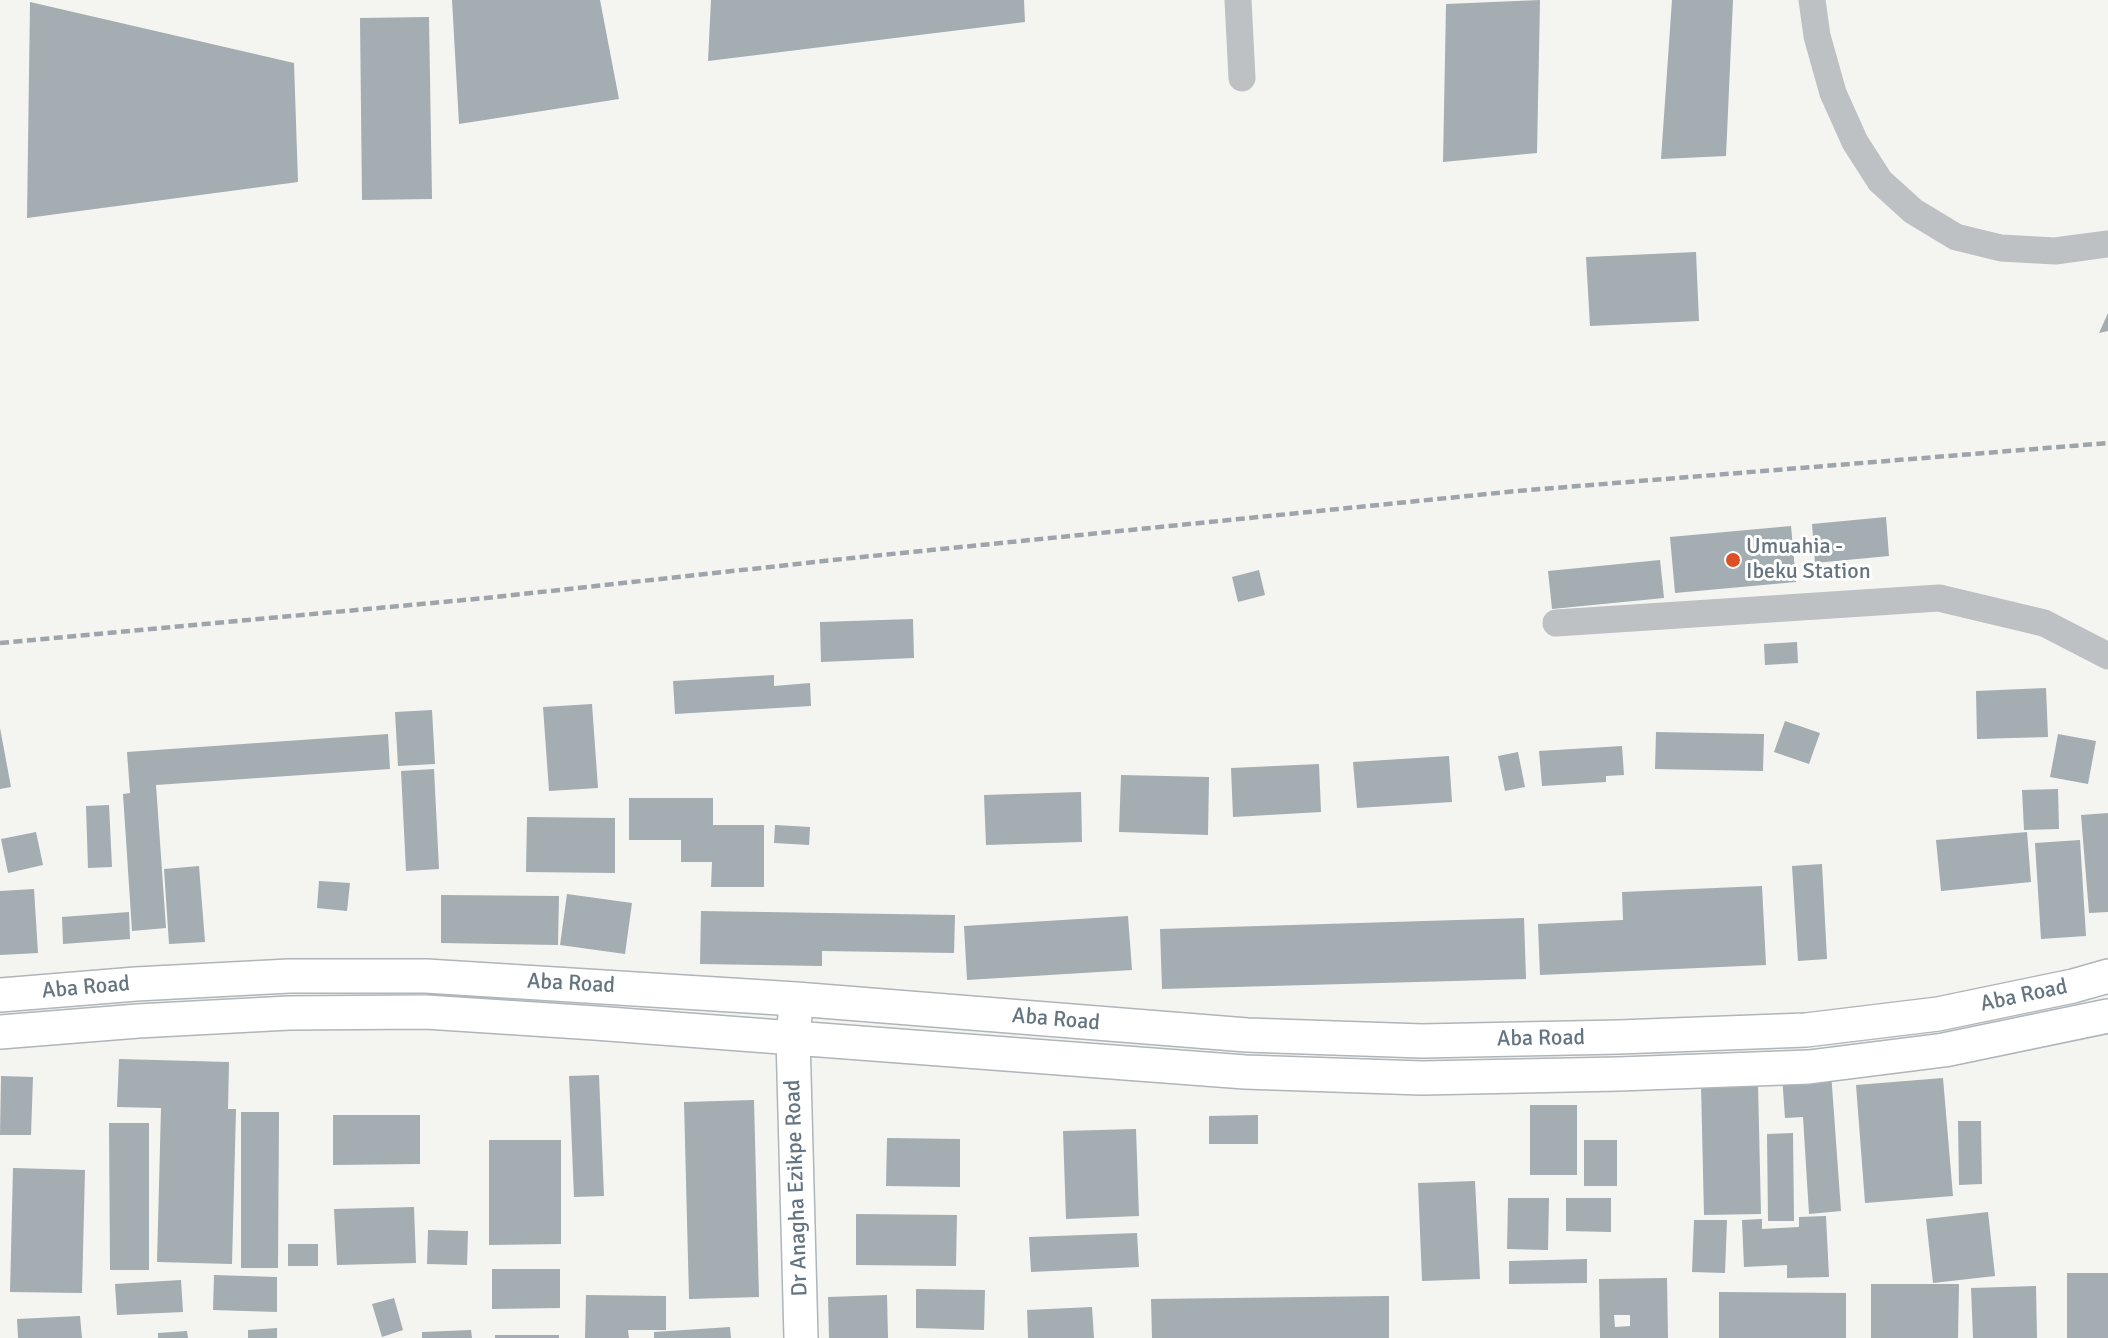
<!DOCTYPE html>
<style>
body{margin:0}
canvas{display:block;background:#f4f4f0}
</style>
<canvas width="2108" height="1338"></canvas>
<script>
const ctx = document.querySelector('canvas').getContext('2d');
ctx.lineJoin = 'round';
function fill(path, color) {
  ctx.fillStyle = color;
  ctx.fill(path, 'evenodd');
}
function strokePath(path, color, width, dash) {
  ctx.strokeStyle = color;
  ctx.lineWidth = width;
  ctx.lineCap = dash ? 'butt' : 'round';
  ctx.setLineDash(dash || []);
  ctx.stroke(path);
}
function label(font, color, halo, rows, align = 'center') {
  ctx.font = font + ' Signika,sans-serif';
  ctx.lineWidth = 6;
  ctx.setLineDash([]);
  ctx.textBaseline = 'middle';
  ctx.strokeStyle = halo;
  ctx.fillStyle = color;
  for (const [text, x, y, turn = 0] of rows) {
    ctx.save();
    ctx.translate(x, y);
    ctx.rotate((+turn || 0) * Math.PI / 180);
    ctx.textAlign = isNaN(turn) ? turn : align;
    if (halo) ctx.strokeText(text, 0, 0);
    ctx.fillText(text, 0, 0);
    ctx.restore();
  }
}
const building = new Path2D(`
 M452 0H600L619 99 459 124Z
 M711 0H1024L1025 22 708 61Z
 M1540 0 1537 153 1443 162 1446 4Z
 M1672 0H1733L1726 156 1661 159Z
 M30 2 294 63 298 182 27 218Z
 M429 17 432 199 362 200 360 18Z
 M1696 252 1699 321 1590 326 1586 257Z
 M2108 313V331L2099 333Z
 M1886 517 1889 556 1815 563 1812 524Z
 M1791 526 1796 582 1675 593 1670 537Z
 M1660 560 1664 598 1552 609 1548 571Z
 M1259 570 1265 595 1238 602 1232 577Z
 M913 619 914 658 821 662 820 622Z
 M1797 642 1798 663 1765 665 1764 644Z
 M774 675V686L810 683 811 706 675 714 673 681Z
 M2046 688 2048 737 1977 739 1976 691Z
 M592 704 598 788 549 791 543 707Z
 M432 710 435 764 398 766 395 712Z
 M1785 721 1820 733 1809 764 1774 752Z
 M0 728 11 787 0 789Z
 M1656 732 1764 734 1763 771 1655 769Z
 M388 734 390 769 156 785 166 928 132 931 123 794 130 793 127 752Z
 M2058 734 2096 741 2088 784 2050 777Z
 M1622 746 1624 775 1606 776V782L1542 786 1539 751Z
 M1518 752 1525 787 1505 791 1498 756Z
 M1449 756 1452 802 1357 808 1353 762Z
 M1319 764 1321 812 1233 817 1231 768Z
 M434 769 439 869 406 871 401 771Z
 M1121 775 1209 777 1208 835 1119 832Z
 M2058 789 2059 829 2024 830 2022 790Z
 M1081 792 1082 842 986 845 984 795Z
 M629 798H713V825H764V887H711L712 862H681V840H629Z
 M109 805 112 867 88 868 86 806Z
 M2108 813V912L2089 913 2081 815Z
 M527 817 615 818V873L526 872Z
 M775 825 810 827 809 845 774 843Z
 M36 832 43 865 8 873 1 839Z
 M2027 832 2031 882 1941 891 1936 840Z
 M2080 840 2086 936 2041 939 2035 843Z
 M1822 864 1827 959 1798 961 1792 866Z
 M199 866 205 942 169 944 164 869Z
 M319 881 350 883 347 911 317 908Z
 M1762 886 1766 965 1540 975 1538 924 1623 920 1622 892Z
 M34 889 38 953 0 955V891Z
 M567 894 632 903 625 954 560 945Z
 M441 895 559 896 558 945 441 943Z
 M701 911 955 915 954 953 822 951V966L700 964Z
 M129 912 130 939 63 944 62 917Z
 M1128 916 1132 970 967 980 964 926Z
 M1524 918 1526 979 1162 989 1160 929Z
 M119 1059 229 1062 228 1109H236L232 1264 157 1262 161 1108 117 1107Z
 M1831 1072 1841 1211 1809 1214 1803 1117 1785 1118 1782 1075Z
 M599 1075 604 1196 574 1197 569 1076Z
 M1 1076 33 1077 31 1135H0Z
 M1943 1078 1953 1196 1865 1203 1856 1085Z
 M1758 1084 1761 1214 1704 1215 1701 1085Z
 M754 1100 759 1297 689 1299 684 1102Z
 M1530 1105H1577V1175H1530Z
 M241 1112H279L278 1268H241Z
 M333 1115H420V1164L333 1165Z
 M1258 1115V1144H1209V1116Z
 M1958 1121H1981L1982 1184 1959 1185Z
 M109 1123H149V1270H110Z
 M1136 1129 1139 1216 1066 1219 1063 1131Z
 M1793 1133 1794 1221H1768L1767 1134Z
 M887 1138 960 1139V1187L886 1186Z
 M489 1140H561V1244L489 1245Z
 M1584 1140H1617V1186H1584Z
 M13 1168 85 1170 82 1293 10 1292Z
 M1475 1181 1480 1279 1422 1281 1418 1183Z
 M1508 1198H1549L1548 1250 1507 1249Z
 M1566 1198H1611V1232L1566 1231Z
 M414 1207 416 1263 337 1265 334 1209Z
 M1988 1212 1995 1276 1933 1283 1926 1219Z
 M856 1214 957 1215 956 1266 856 1265Z
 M1826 1216 1829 1277 1787 1278V1265L1744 1267 1742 1220 1762 1219V1229L1799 1227V1217Z
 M1694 1220H1727L1725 1273 1692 1272Z
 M428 1230 468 1231 467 1265 427 1264Z
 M1137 1233 1139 1267 1031 1272 1029 1237Z
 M288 1244H318V1266H288Z
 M1587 1259V1283L1509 1284V1261Z
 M492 1269H560V1308L492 1309Z
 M2067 1273H2108V1338H2067Z
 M214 1275 277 1277V1312L213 1310Z
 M1667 1278 1668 1338H1600L1599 1279ZM1614 1315H1630V1326L1615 1327Z
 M181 1280 183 1312 117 1315 115 1284Z
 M1871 1284H1959L1958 1338H1871Z
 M2036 1286 2037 1338H1973L1971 1288Z
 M916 1289 985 1290 984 1330 916 1328Z
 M1719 1292 1846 1293V1338H1719Z
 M586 1295 666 1296V1330H628L629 1338H585Z
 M887 1295 888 1338H829L828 1297Z
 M1389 1296V1338H1152L1151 1299Z
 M394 1298 403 1330 382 1337 372 1304Z
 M1092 1307 1094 1338H1028L1027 1310Z
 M80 1316 82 1338H18L17 1319Z
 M730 1327 731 1338H654V1332Z
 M277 1328V1338H248V1330Z
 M471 1330 472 1338H422V1332Z
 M187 1331 188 1338H158V1333Z
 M495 1335H559V1338H495Z`);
const street = new Path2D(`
 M1238 0 1242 78
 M1812 0 1817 36 1833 93 1855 142 1880 181 1913 211 1956 237 2001 248 2055 251 2108 244
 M1556 623 1939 598 2044 623 2108 656`);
const secondary = new Path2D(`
 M0 995 136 984 289 976H426L796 999 1247 1035 1422 1041 1619 1037 1806 1030 1938 1014 2073 986 2108 976
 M795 1016 793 1037 801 1338
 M0 1032 138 1021 289 1013 426 1012 595 1023 1245 1072 1422 1078 1619 1074 1809 1067 1944 1050 2108 1016`);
const rail = new Path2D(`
 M0 643 486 598 852 558 1517 491 2108 443`);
const markers = [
 [1733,560,8,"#df4f26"]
];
const poiNames = [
 ["Umuahia -",1746,547],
 ["Ibeku Station",1746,572]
];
const streetNames = [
 ["Aba Road",571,984,3],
 ["Aba Road",86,988,-5],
 ["Aba Road",2024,996,-12],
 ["Aba Road",1056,1020,5],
 ["Aba Road",1541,1039,-1],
 ["Dr Anagha Ezikpe Road",797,1188,-92]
];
fill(building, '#a4adb2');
strokePath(secondary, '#afb5b9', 36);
strokePath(street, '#bdc1c4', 27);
strokePath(secondary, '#fff', 33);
strokePath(rail, '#9ea5aa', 4.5, [9, 4.5]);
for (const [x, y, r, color] of markers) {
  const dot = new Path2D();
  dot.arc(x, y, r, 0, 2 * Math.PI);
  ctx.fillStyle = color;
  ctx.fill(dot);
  strokePath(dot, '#fff', 2);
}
label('22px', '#647481', '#fff', poiNames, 'left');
label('22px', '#647481', '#fff', streetNames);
</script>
